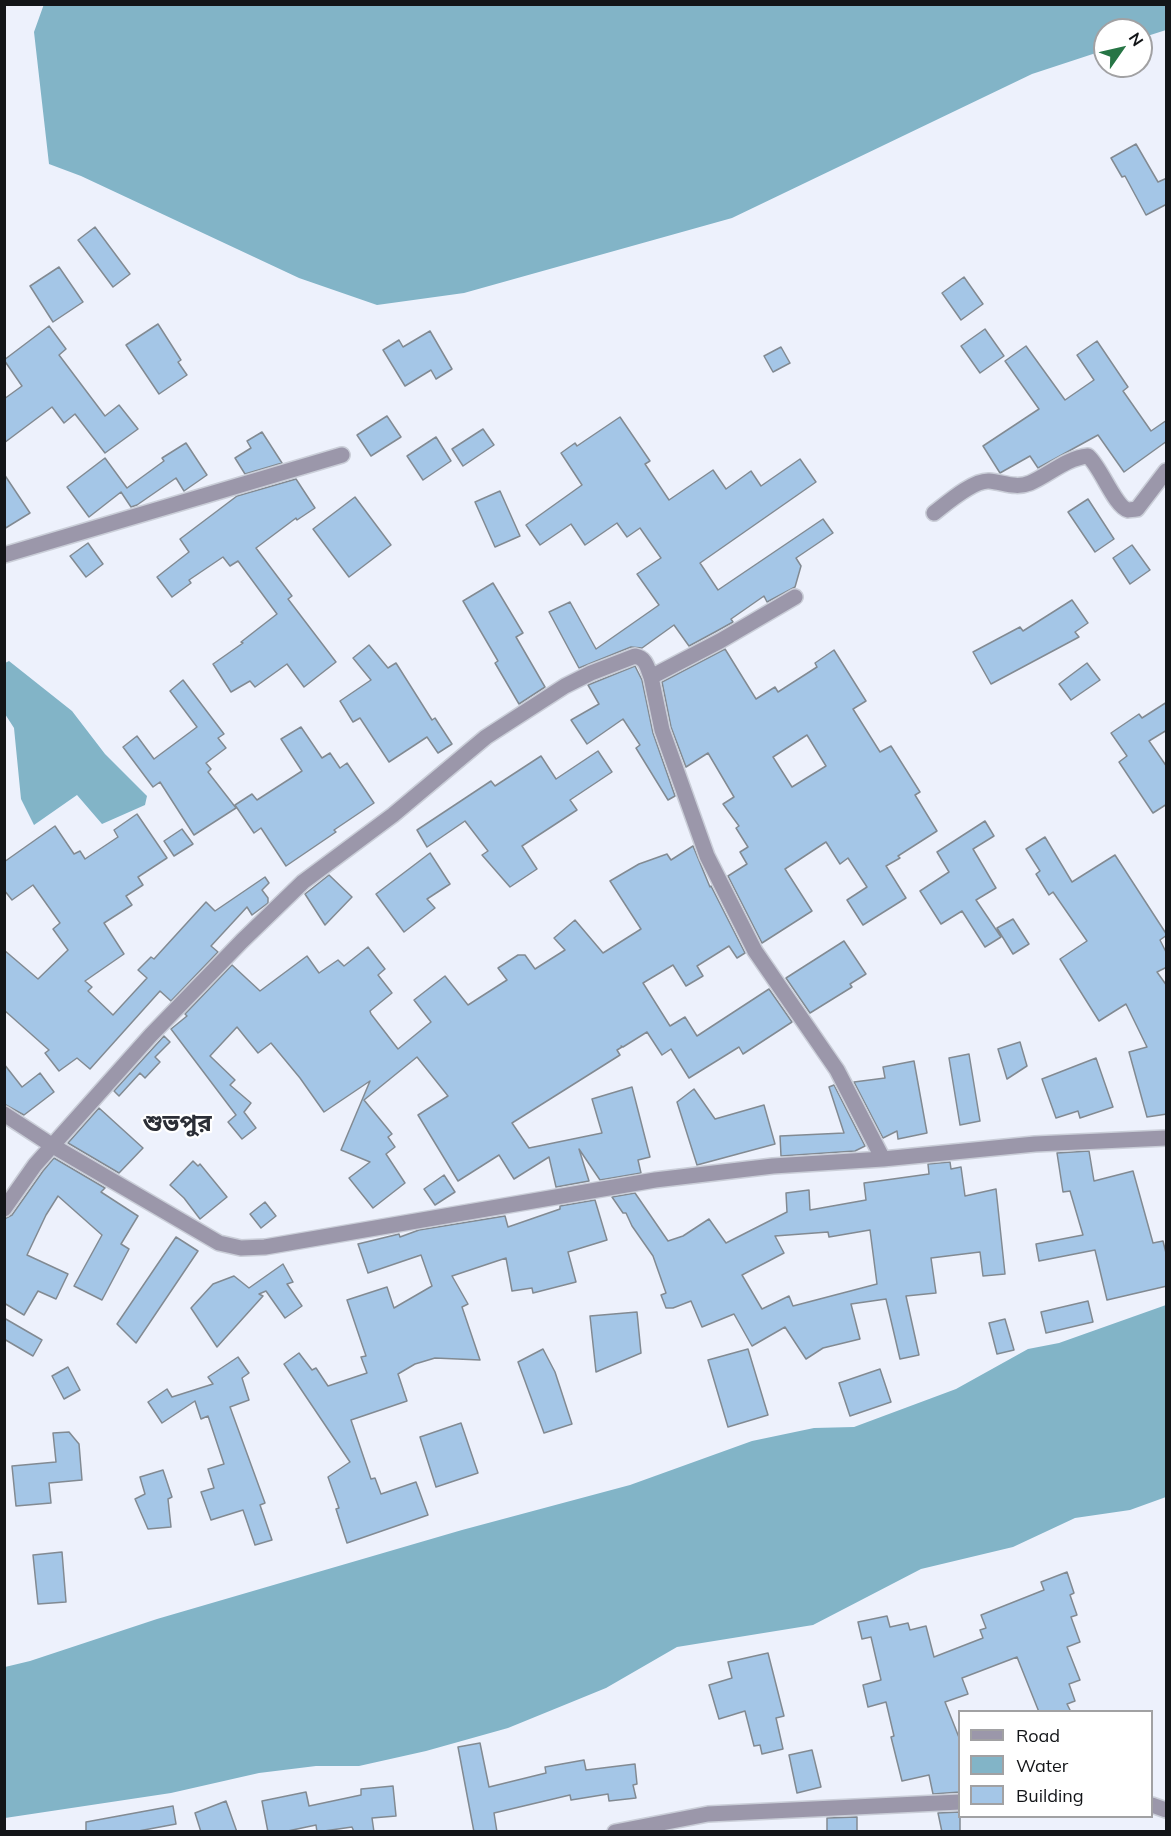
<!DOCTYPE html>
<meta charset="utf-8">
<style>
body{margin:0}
#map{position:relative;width:1171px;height:1836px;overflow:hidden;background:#edf1fc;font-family:Mulish,sans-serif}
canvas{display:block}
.frame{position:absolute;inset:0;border:6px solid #131518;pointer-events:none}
.legend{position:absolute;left:958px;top:1710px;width:195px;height:108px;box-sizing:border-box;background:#fff;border:2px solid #a1a1a3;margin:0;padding:8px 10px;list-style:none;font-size:18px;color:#131518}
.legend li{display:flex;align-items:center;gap:12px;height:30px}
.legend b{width:30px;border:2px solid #a1a1a3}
.north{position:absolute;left:1093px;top:18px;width:60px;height:60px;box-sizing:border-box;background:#fff;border:2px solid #a1a1a3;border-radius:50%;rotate:56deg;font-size:16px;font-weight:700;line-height:24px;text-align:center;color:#131518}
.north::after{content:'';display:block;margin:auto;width:21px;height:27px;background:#267545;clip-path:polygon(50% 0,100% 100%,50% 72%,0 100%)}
</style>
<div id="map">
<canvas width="1171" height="1836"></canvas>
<div class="frame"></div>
<ul class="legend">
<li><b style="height:8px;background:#9b97aa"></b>Road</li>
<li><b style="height:16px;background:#82b4c7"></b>Water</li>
<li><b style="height:16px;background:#a4c6e7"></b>Building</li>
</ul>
<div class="north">N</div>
</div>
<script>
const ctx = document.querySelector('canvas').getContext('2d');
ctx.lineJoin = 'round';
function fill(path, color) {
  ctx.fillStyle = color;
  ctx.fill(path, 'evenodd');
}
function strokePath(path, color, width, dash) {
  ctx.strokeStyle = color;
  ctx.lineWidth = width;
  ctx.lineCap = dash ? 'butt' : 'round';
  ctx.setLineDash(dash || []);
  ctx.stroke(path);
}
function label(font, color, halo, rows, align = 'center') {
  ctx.font = font + ' Mulish,"Noto Sans Bengali",sans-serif';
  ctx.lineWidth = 4.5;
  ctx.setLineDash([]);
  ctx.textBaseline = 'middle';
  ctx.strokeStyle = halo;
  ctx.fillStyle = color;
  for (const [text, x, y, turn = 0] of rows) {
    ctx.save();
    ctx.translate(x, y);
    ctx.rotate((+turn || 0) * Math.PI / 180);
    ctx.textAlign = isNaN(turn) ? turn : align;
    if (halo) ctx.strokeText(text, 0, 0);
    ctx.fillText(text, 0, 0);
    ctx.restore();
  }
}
const water = new Path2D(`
 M44 4H1166V30L1141 38V30H1105V50L1032 74 732 218 464 293 377 305 299 278 81 176 49 164 34 32Z
 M9 661 72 711 105 754 147 796 145 805 102 824 77 795 34 825 21 799 14 728 5 714V663Z
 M1166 1305V1497L1130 1510 1075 1518 1013 1547 921 1569 813 1625 677 1647 606 1688 508 1728 426 1751 359 1766H316L259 1773 171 1793 5 1818V1667L30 1661 157 1619 462 1530 630 1485 752 1441 814 1428 854 1427 956 1389 1028 1349 1059 1343Z`);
const building = new Path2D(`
 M1136 144 1158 182 1167 178V204L1146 215 1125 176 1122 177 1111 158Z
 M95 227 130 274 113 287 78 240Z
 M59 267 83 302 53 322 30 286Z
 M964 277 983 304 961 320 942 293Z
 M158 324 181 360 178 362 187 375 159 394 126 345Z
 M49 326 66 349 59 355 105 416 119 405 138 429 105 453 75 414 64 423 52 407 4 443V399L22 386 4 360Z
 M985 329 1004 356 980 373 961 346Z
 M430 331 452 369 436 379 431 370 405 386 383 350 399 340 403 347Z
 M1097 341 1128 387 1123 391 1151 431 1167 420V441L1124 472 1098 435 1038 468 1030 456 1000 473 983 446 1039 409 1005 361 1026 346 1065 400 1094 380 1077 355Z
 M781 347 790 363 773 372 764 356Z
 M387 416 401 437 371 456 357 435Z
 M620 417 650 461 645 464 669 500 713 470 726 489 751 471 761 486 800 459 816 482 700 563 718 590 823 519 833 533 796 558 801 566 795 587 767 602 764 596 731 619 733 622 715 632 689 646 674 625 642 648 631 647 579 668 549 612 570 602 596 649 659 605 637 574 661 558 640 528 627 537 617 523 585 545 571 524 540 545 526 525 582 485 561 453 575 443 577 446Z
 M483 429 494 445 463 466 452 449Z
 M262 432 282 463 245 474 235 458 251 448 247 441Z
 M436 437 451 461 423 480 407 456Z
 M186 443 207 475 184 491 176 478 137 505 131 507 121 492 89 517 67 487 105 458 127 488 164 461 162 458Z
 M4 474 30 513 4 529Z
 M296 479 315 508 297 520 296 518 256 548 292 596 288 599 336 662 304 687 287 664 255 687 250 681 231 692 213 664 243 643 241 642 277 614 238 561 230 566 223 557 189 580 191 583 172 597 157 577 189 552 180 539 237 496Z
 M500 491 520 536 495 547 475 502Z
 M355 497 391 545 349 577 313 529Z
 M1088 499 1114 539 1095 552 1068 512Z
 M88 543 103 564 86 577 70 556Z
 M1132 545 1150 570 1130 584 1113 558Z
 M493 583 523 633 516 637 545 687 519 704 495 663 498 661 463 601Z
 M1072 600 1088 623 1075 632 1079 637 991 684 973 652 1020 627 1023 631Z
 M369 645 388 668 396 663 432 720 435 718 452 744 438 753 427 737 389 762 360 718 353 722 340 701 371 680 353 658Z
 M725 649 756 699 775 687 778 692 817 667 815 663 834 650 866 701 853 709 880 752 891 746 920 792 915 795 937 831 898 856 900 858 886 866 906 898 863 925 847 900 867 887 848 858 840 864 826 842 785 869 812 911 762 943 728 876 747 864 740 852 748 847 736 828 739 826 723 804 734 797 708 753 686 767 671 727 662 682ZM807 735 826 766 792 787 773 757Z
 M1087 663 1100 680 1071 700 1059 684Z
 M635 666 642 680 653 733 675 796 668 800 636 748 640 745 623 719 587 744 571 720 599 704 588 685Z
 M183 680 224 734 218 738 226 748 206 763 211 769 208 772 236 808 194 835 160 782 153 787 123 747 137 736 154 759 197 727 170 691Z
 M1167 702V730L1149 741 1167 767V804L1153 813 1119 762 1127 756 1111 733 1139 714 1142 718Z
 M301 727 322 758 330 753 340 768 347 763 374 803 334 830 336 832 286 866 261 828 254 833 235 805 252 794 257 800 302 771 281 739Z
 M598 751 612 772 570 800 577 810 522 846 537 869 510 887 482 855 488 851 465 821 427 847 417 830 491 781 495 786 541 756 556 779Z
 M137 814 167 858 138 877 143 885 126 896 132 905 104 923 124 954 85 981 92 987 88 991 113 1015 147 978 138 970 151 957 154 959 206 902 215 911 265 877 269 883 262 890 268 898V903L252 915 247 907 211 946 218 952 171 1001 160 991 90 1069 77 1058 59 1071 45 1053 49 1050 4 1010V950L38 979 68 950 53 929 60 923 33 885 12 900 4 890V862L55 826 74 854 80 851 85 859 118 837 114 830Z
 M985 821 994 836 973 849 996 888 976 900 1001 937 985 947 962 911 941 924 920 891 949 872 937 852Z
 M182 829 193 844 174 856 164 841Z
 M1045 837 1072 882 1115 855 1167 935 1160 940 1167 954V967L1157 972 1167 986V1114L1147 1117 1129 1052 1147 1047 1126 1004 1099 1021 1060 959 1087 941 1053 892 1049 895 1036 874 1040 871 1026 849Z
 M693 846 710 887 711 886 745 953 737 958 729 946 697 966 703 976 686 986 673 965 643 983 670 1026 685 1017 697 1036 769 989 792 1022 743 1054 739 1047 689 1078 671 1049 662 1055 647 1032 623 1047 621 1046 622 1047 617 1050 620 1055 512 1123 529 1148 602 1133 592 1099 632 1087 650 1157 638 1160 641 1173 600 1180 579 1149 589 1181 556 1187 549 1157 514 1179 499 1155 458 1181 418 1115 448 1096 417 1057 364 1100 392 1134 388 1137 395 1147 386 1154 405 1183 373 1208 349 1178 370 1162 341 1150 370 1081 324 1112 300 1078 271 1043 258 1053 237 1027 210 1056 235 1080 230 1085 251 1103 244 1112 256 1128 242 1139 228 1122 236 1115 171 1029 187 1016 185 1014 232 965 260 991 307 956 319 973 338 960 344 966 368 947 385 969 378 975 392 993 370 1011 371 1014 398 1049 431 1022 414 1000 445 976 468 1005 507 980 498 968 518 955H525L535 969 565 950 554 938 575 920 603 953 641 929 610 881 639 864 667 854 671 860Z
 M430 853 450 884 427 899 435 908 404 932 376 894Z
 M329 875 352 897 325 925 305 894Z
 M1013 919 1029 944 1013 954 997 928Z
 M844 941 866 974 850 984 852 987 810 1013 786 978Z
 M164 1036 170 1042 155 1057 160 1062 145 1078 140 1073 119 1096 114 1091Z
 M1020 1042 1027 1066 1007 1079 998 1049Z
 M969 1054 980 1121 960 1125 949 1058Z
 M1096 1058 1113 1107 1080 1118 1078 1111 1056 1118 1042 1079Z
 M914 1061 927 1133 898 1139 897 1131 883 1138 854 1082 885 1078 883 1067Z
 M4 1064 22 1087 40 1073 54 1092 24 1115 4 1104Z
 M834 1085 865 1146 855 1151 781 1156 780 1136 844 1133 829 1087Z
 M694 1089 715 1119 764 1105 775 1144 697 1165 677 1102Z
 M99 1108 143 1148 119 1173 68 1143Z
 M1089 1151 1094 1181 1133 1171 1153 1243 1163 1241 1167 1257V1286L1107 1300 1095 1250 1039 1261 1036 1244 1083 1235 1070 1191 1063 1192 1057 1153Z
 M54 1158 105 1188 101 1192 138 1216 121 1244 129 1249 102 1300 74 1286 102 1235 58 1196 46 1215 27 1255 68 1274 56 1299 38 1291 24 1315 4 1303V1219L12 1215 43 1171Z
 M193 1161 198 1166 200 1164 227 1197 200 1219 184 1198 170 1185Z
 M950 1162 951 1169 961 1167 965 1196 996 1189 1005 1274 983 1276 980 1252 931 1258 936 1293 906 1296 919 1355 900 1359 886 1299 851 1304 860 1339 823 1348 806 1359 785 1327 752 1346 734 1314 702 1327 691 1301 673 1308H666L661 1295 666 1293 653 1256 632 1226 626 1213H623L612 1197 635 1193 668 1241 683 1236 709 1219 726 1243 787 1212 786 1193 809 1190 810 1210 866 1200 864 1183 929 1174 928 1164ZM870 1230 877 1284 793 1306 789 1296 762 1309 742 1275 784 1253 775 1236 828 1232 829 1237Z
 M444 1175 455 1192 435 1205 424 1189Z
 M595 1200 607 1240 568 1252 576 1282 533 1293 532 1288 512 1291 506 1258 452 1276 468 1304 462 1307 480 1360 435 1358 415 1364 398 1374 407 1401 351 1420 371 1479 375 1478 381 1494 416 1482 428 1515 347 1543 336 1509 339 1508 328 1477 350 1462 284 1364 299 1353 312 1370 316 1368 328 1386 367 1373 361 1357 366 1356 347 1300 387 1287 394 1308 432 1286 421 1255 368 1273 358 1244 399 1234 400 1237 419 1230 505 1216 508 1227 560 1209V1206Z
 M265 1202 276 1216 261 1228 250 1214Z
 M176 1237 198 1251 136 1343 117 1324Z
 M283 1264 293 1282 287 1284 302 1306 285 1318 266 1291 259 1294 263 1296 217 1347 191 1308 213 1284 234 1276 249 1288Z
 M1088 1301 1093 1322 1046 1333 1041 1312Z
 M637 1312 641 1353 596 1372 590 1316Z
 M4 1318 42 1340 33 1356 4 1339Z
 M1005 1319 1014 1350 997 1354 989 1323Z
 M543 1349 555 1372 572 1424 544 1433 518 1362Z
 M748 1349 768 1415 728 1427 708 1360Z
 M238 1357 249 1373 242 1378 249 1400 230 1407 265 1503 260 1505 272 1540 255 1545 243 1510 211 1520 201 1492 214 1488 208 1469 224 1464 208 1416 201 1419 195 1401 162 1423 148 1402 167 1389 172 1397 213 1384 208 1377Z
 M68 1367 80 1390 64 1399 52 1376Z
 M880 1369 891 1402 850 1416 839 1383Z
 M461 1423 478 1473 436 1487 420 1437Z
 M69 1432 79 1444 82 1480 49 1483 51 1503 16 1506 12 1466 56 1462 53 1433Z
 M163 1470 172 1497 168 1499 171 1527 148 1529 135 1499 145 1494 140 1477Z
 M62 1552 66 1602 38 1604 33 1555Z
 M1067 1572 1074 1593 1070 1595 1077 1615 1071 1617 1080 1642 1067 1647 1080 1680 1069 1684 1075 1701 1067 1704 1071 1712H1039L1017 1657 962 1678 968 1694 945 1702 960 1740V1792L933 1794 929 1775 902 1781 891 1737 894 1736 886 1702 868 1707 863 1685 881 1680 871 1637 862 1639 858 1622 887 1616 890 1627 908 1623 910 1630 926 1626 934 1657 983 1638 980 1630 986 1628 981 1615 1044 1590 1041 1582Z
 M768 1653 784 1716 776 1718 783 1749 762 1754 760 1745 754 1746 745 1711 719 1719 709 1685 732 1678 728 1662Z
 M480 1743 489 1787 546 1773 545 1767 584 1760 586 1770 635 1764 637 1784 633 1785 636 1798 609 1801 608 1794 571 1800 570 1795 494 1813 497 1832H474L458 1747Z
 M812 1750 821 1787 797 1793 789 1755Z
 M393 1786 396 1816 372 1818 374 1832H354L352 1827 317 1832 316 1825 283 1832H268L262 1801 306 1792 309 1806 361 1795V1789Z
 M226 1801 237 1832H201L195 1813Z
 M173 1806 176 1824 133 1832H86V1822Z
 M960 1812V1832H942L938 1813Z
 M857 1817V1832H827V1818Z`);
const minor = new Path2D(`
 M934 513C947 503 973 480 989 481 1003 482 1015 489 1030 483 1049 475 1066 458 1088 456 1101 467 1115 507 1128 510 1129 510 1135 509 1137 509L1166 471
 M4 555 342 455
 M651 677 662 730 707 856 755 951 837 1070 883 1159
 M4 1114 53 1146 219 1243 241 1248 265 1247 655 1180 773 1166 883 1159 1035 1144 1166 1138
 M4 1209 35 1165 151 1035 242 941 303 882 393 815 486 737 565 686 591 673 635 656C646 658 647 667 651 677L720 641 795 597
 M1152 1805 1166 1810
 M615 1832 708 1814 960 1802`);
const districtNames = [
 ["শুভপুর",177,1124]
];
fill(water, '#82b4c7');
fill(building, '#a4c6e7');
strokePath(building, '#828a92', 1.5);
strokePath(minor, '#caced8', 18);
strokePath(minor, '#9b97aa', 15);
label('bold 24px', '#2b2e36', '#fff', districtNames);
</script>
